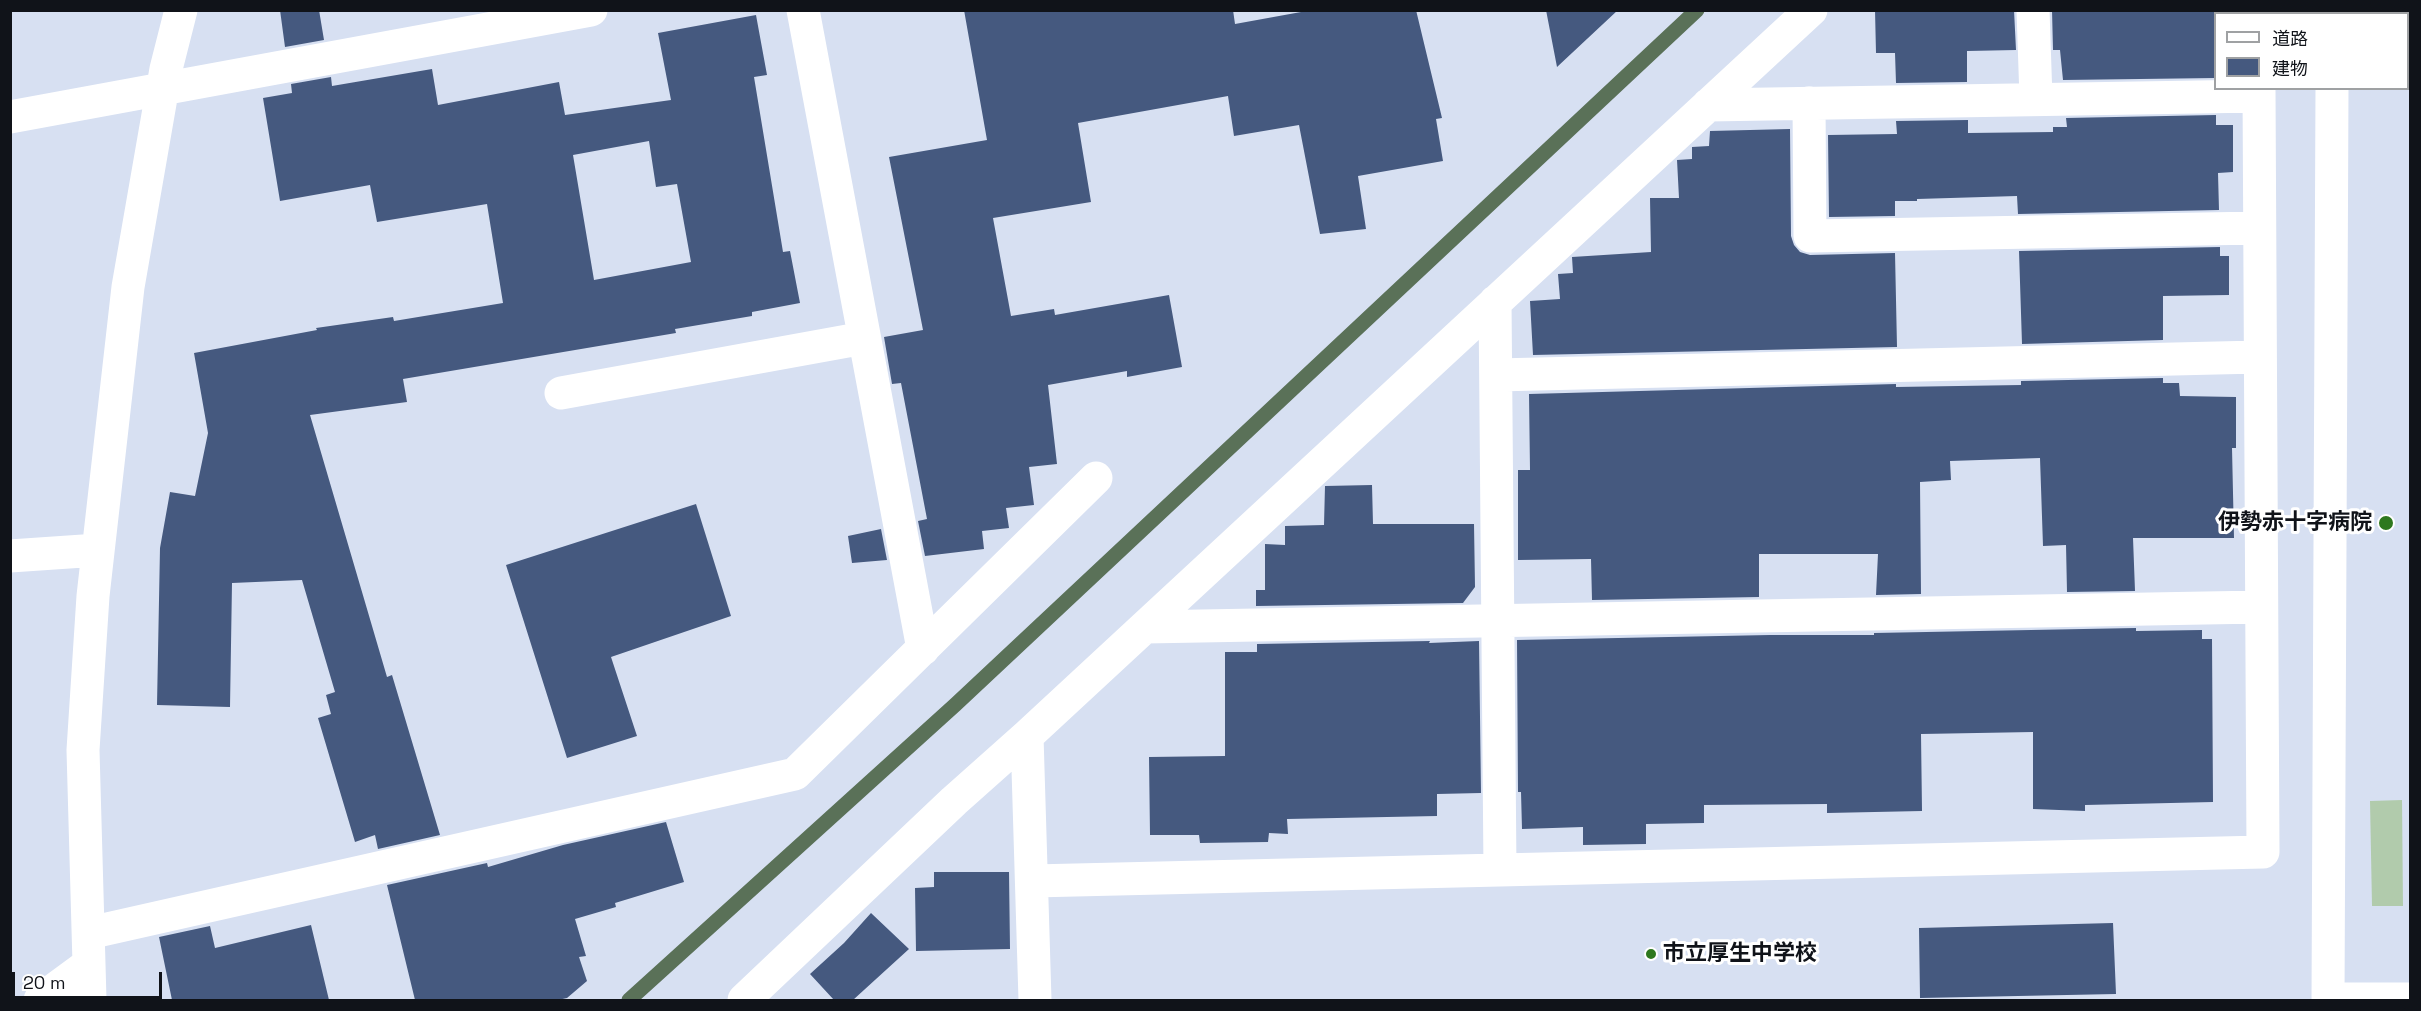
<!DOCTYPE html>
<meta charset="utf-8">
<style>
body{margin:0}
#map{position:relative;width:2421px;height:1011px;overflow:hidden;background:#d7e0f2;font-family:"Space Grotesk","Noto Sans JP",sans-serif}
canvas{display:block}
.frame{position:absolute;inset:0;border:12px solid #101319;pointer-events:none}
.legend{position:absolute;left:2214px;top:12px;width:195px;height:78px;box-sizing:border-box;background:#fff;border:2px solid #9fa1a3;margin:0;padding:8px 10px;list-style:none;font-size:18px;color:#101319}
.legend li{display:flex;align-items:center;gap:12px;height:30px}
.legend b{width:30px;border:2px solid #9fa1a3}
.scale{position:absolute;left:12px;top:972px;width:150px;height:27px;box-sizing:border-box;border:3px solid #101319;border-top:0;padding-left:8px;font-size:18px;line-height:21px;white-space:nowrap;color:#101319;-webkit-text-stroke:4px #fff;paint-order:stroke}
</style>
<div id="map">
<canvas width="2421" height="1011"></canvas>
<div class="frame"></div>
<ul class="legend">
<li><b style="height:8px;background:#fff"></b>道路</li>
<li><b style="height:16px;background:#45597f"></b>建物</li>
</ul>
<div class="scale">20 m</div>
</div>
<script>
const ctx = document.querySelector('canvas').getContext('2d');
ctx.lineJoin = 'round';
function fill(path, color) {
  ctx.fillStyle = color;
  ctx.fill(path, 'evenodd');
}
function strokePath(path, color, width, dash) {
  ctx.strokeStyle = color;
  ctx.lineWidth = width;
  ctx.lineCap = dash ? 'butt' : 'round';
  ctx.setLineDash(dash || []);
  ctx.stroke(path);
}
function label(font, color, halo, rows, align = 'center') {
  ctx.font = font + ' "Space Grotesk","Noto Sans JP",sans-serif';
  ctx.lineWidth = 6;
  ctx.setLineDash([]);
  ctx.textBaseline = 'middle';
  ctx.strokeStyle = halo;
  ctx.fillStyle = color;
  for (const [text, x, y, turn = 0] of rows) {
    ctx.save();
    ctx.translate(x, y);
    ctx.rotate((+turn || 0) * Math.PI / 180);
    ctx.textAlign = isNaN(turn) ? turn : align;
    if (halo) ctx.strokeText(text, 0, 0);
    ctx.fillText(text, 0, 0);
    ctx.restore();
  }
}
const green = new Path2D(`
 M2402 800 2403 906H2372L2370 801Z`);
const stream = new Path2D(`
 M629 1000 955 705 1697 10`);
const building = new Path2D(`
 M280 10H319L324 40 285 47Z
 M964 10H1233L1235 24 1312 10H1416L1442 118 1436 119 1443 161 1358 176 1366 229 1320 234 1299 125 1234 136 1228 96 1078 123 1091 202 993 218 1011 316 1054 309 1055 315 1169 295 1182 367 1127 377V371L1048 385 1057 464 1029 467 1034 505 1006 508 1009 528 982 531 984 549 925 556 918 521 927 519 901 383 892 384 884 337 923 330 889 157 987 140Z
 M1546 10H1618L1557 67Z
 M1875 10H2014L2016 50 1967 51V82L1896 83 1895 53H1876Z
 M2052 10H2216V78L2063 80 2060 50H2053Z
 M756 15 767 75 754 77 783 252 790 251 800 303 752 312V316L675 329 676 333 403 379 407 402 310 415 387 677 392 675 440 835 378 849 375 835 355 842 318 718 331 714 326 695 335 692 302 580 232 583 230 707 157 705 160 548 170 492 195 496 208 433 194 353 317 330 316 328 393 317 394 321 503 303 487 204 377 222 370 185 280 201 263 98 292 93 291 84 331 77 332 86 432 69 438 105 559 82 565 115 671 100 658 33ZM649 141 656 187 677 184 691 262 594 280 573 155Z
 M2216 115V125H2233V172L2218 173 2219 210 2018 214 2017 196 1917 199V201H1895V216L1829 217 1828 135 1897 134 1896 121 1968 120V133L2053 132V127H2067L2066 118Z
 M1790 129 1791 236 1794 245 1800 252 1810 255 1895 253 1897 347 1533 355 1530 301 1560 299 1558 274 1573 273 1572 257 1651 252 1650 198H1679L1677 160 1692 159V147L1709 146 1710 131Z
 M2220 247V256H2229V295L2163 296V340L2022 344 2019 251Z
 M2163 378V383H2179L2180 396 2236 397V448H2232L2234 538H2133L2135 591 2067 592 2066 545 2043 546 2040 458 1950 461 1951 480 1920 482 1921 594 1876 595 1878 554H1759V597L1592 600 1591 559 1518 560V470H1530L1529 394 1896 384V387L2021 385V381Z
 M1372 485 1373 524H1474L1475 587 1463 603 1256 606V590H1265V544L1285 545V526L1324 525 1325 486Z
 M696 504 731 616 611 657 637 736 567 758 506 565Z
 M881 529 887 560 852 563 848 536Z
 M2136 628V631L2202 630V639H2212L2213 802 2085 805V811L2033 809V732L1921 734 1922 811 1827 813V804L1704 805V823L1646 824V844L1583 845V827L1522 829 1521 792H1518L1517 640 1770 635H1874V633Z
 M1430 641 1429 643 1479 641 1481 793 1437 794V816L1287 819 1288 834 1269 833 1268 842 1200 843 1199 835H1150L1149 757 1225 756V652H1257V644Z
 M666 822 684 882 615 903 616 907 575 919 586 956 579 957 587 981 567 998 558 1000H415L387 885 487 863 488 867 563 845Z
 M934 872H1009L1010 949 916 951 915 888 934 887Z
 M871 913 909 949 853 1000H834L810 974 844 943Z
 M2113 923 2116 994 1920 998 1919 928Z
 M311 925 329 1000H172L159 937 210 926 215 948Z`);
const minor = new Path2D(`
 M803 10 923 649
 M2033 10 2036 99
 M2259 14V10
 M2332 14V10
 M1809 103 1810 236 2259 228
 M1708 105 2259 96
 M10 117 591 10
 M1495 302 1500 870
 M1496 375 2259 357
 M561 393 864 338
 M10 556 98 550
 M1145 627 2261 607
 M1027 736 1035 1000
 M1033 881 2263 852 2259 88
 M89 933 795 774 1096 478
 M2328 999 2332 88
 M40 1000 89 964
 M90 1000 83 750 93 596 128 287 166 69 181 10
 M744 1000 954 801 1027 736 1811 10
 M2328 1000V999H2410`);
const markers = [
 [2386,523,8,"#2e781e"],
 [1651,954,6,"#2e781e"]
];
const poiNames = [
 ["伊勢赤十字病院",2372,523],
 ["市立厚生中学校",1663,954,"left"]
];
fill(green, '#b1cbac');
strokePath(stream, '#5a7158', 15);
fill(building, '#45597f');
strokePath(minor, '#fff', 33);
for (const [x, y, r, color] of markers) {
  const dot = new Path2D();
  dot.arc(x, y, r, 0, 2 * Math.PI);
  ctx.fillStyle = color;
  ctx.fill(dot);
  strokePath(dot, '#fff', 2);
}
label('bold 22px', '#101319', '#fff', poiNames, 'right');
</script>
